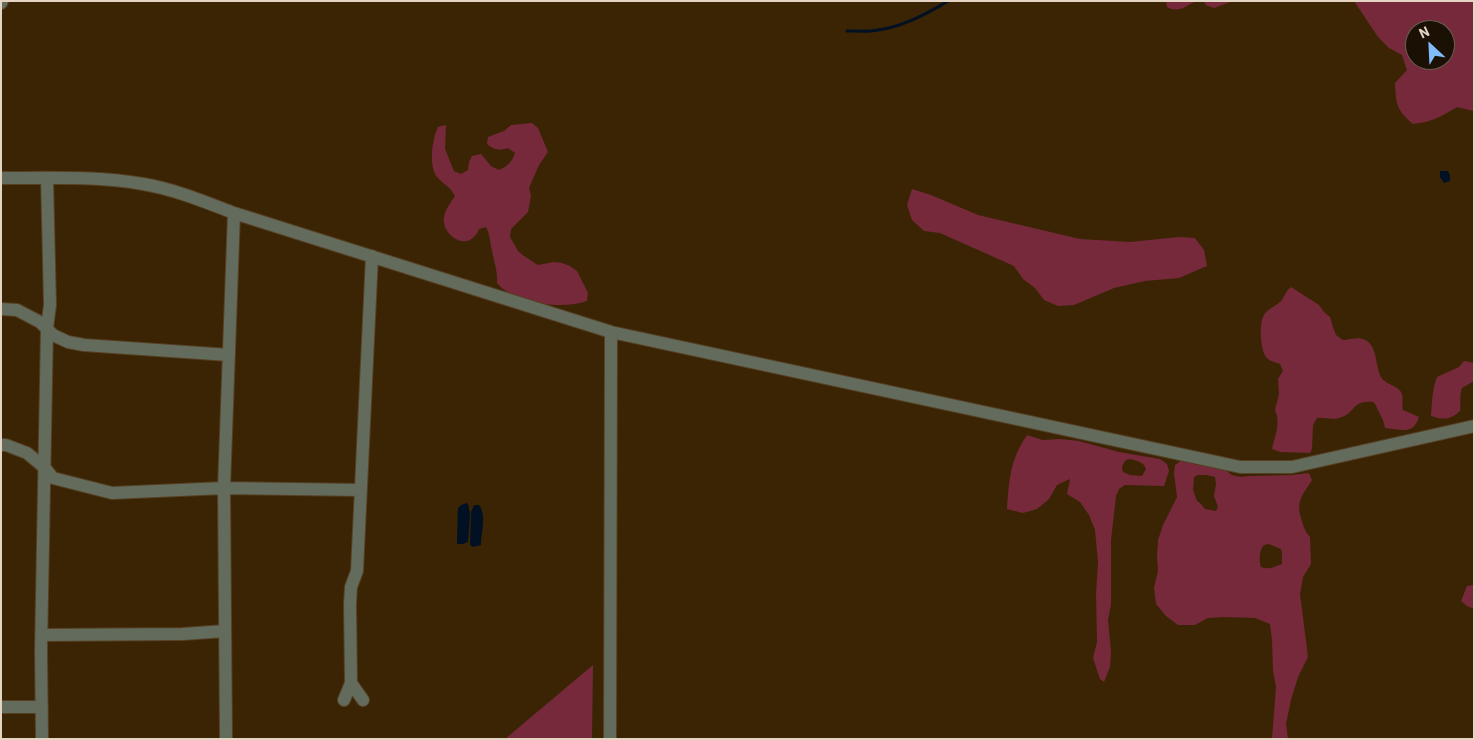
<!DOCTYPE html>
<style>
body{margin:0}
#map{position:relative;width:1475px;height:740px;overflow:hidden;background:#3b2404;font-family:Barlow,sans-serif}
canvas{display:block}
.frame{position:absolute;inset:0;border:2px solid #e3d4c3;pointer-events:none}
.north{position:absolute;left:1405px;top:20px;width:50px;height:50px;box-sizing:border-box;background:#1a1004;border:1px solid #6a5e50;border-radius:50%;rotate:335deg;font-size:14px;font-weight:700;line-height:20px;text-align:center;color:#e3d4c3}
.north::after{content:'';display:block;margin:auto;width:18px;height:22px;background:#81bcfa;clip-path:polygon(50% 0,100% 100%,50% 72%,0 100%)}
</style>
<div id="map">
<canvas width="1475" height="740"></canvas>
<div class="frame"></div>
<div class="north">N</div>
</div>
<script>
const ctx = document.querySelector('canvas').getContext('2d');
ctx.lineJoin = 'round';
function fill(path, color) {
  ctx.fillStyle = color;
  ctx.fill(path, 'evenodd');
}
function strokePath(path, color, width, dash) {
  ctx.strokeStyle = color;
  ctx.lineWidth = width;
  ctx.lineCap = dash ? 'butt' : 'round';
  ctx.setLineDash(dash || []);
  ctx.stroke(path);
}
const green = new Path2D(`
 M1166 1H1196C1185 7 1178 13 1167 7Z
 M1204 1H1233L1214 8 1206 5Z
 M1354 1H1474V112L1473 111 1457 107C1441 117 1431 122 1413 124 1396 110 1396 103 1395 83L1407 70 1402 55 1389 48 1378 37ZM1415 30H1445V60H1415Z
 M532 123 538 128 548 152 539 165 529 188 531 196 528 212 511 229 510 237 518 251 524 256 538 265 554 262 562 263 570 266 577 271 588 293 587 301C563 310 514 304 497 283 498 272 494 262 492 251 490 242 490 234 486 227L479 229C478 231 477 234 475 236 463 250 441 233 444 217 445 210 451 202 455 196 450 186 444 185 438 178 428 167 432 140 438 127L446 125 445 149 454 171 461 174 468 170 469 162 472 156 481 154 491 166 499 170C508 166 512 162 515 153L508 148C499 151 494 150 487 144L488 137 504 131 511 125Z
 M912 189 931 195 978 215 1080 239 1130 242 1179 237 1195 238 1204 250 1207 266 1179 278 1145 281 1114 288 1074 305 1058 306 1044 300 1035 288 1023 279 1014 266 940 233 924 231 912 220 907 205Z
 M1291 287 1319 305 1324 312 1330 317 1333 327 1336 335 1343 340C1349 340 1358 337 1363 339 1378 344 1375 366 1381 377 1385 385 1399 385 1402 394 1403 397 1402 406 1403 410L1419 417C1413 436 1400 429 1385 428L1383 420 1375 404 1373 402C1352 400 1355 413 1342 417 1333 421 1326 417 1317 418L1313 425 1312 449 1310 453 1280 452 1272 449C1275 436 1281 422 1275 410L1279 394 1278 379 1283 371 1280 364C1275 362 1269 361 1266 357 1260 349 1259 322 1264 315 1268 308 1277 306 1282 300 1285 295 1286 291 1291 287Z
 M1464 361 1474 363V381L1462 388C1459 396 1461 403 1460 411 1450 420 1444 420 1431 416 1432 403 1432 390 1437 377L1459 367Z
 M1027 435 1043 440 1060 439 1079 441 1119 452 1160 459 1167 464 1169 471 1164 486 1125 485 1119 489 1116 496 1111 540V604L1108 620 1111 652 1110 667 1104 682 1100 679 1093 658 1097 642 1096 594 1098 562 1095 530 1089 515 1080 502 1067 494 1070 479 1057 485 1049 499 1037 509 1023 513 1007 509C1009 480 1010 460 1027 435ZM1130 459C1137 461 1144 462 1146 469L1142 476 1130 475 1123 472C1121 467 1123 464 1126 460Z
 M1182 460 1197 465 1206 464 1225 470 1232 475 1240 477 1248 476 1293 475 1309 473 1312 480C1303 495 1296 500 1301 518 1303 526 1305 531 1310 537L1311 564 1303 577 1300 594 1308 657 1298 677 1291 700 1286 724 1288 739H1272L1276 687 1273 671 1272 640 1270 624 1255 618 1224 617 1208 618 1195 625H1178L1166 616 1156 604 1154 588 1158 571 1157 556 1158 540 1163 525 1177 497 1174 473 1175 465ZM1198 475H1206L1215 477 1216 484 1214 496 1218 507 1216 511 1205 509 1200 503 1197 501 1193 490 1194 477ZM1269 544 1281 549 1282 553V564C1274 567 1268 570 1261 567 1259 560 1259 550 1264 545Z
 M1474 585V609L1467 606 1461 601 1467 586Z
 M593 665 592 739H505Z`);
const water = new Path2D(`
 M1440 171H1448L1450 175V181L1444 183 1440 177Z
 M467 503 468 504 470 514 468 542 463 544H457V540L458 508 461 505Z
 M474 505H479C487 516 481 532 481 545L473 547 470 545 471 512Z`);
const stream = new Path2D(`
 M847 31C857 31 868 32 878 30 902 27 927 14 948 1`);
const minor = new Path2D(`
 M1 3 2 1
 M1 178C48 178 97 176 143 184 174 189 205 202 234 213L611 332 1240 467H1292L1474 426
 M1 309 17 310 40 322 53 335 68 342 84 345 229 355
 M1 445H6L27 453 45 468 53 478 112 493 224 488 361 490
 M42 635 183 634 225 631
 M351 683 363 700
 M344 700 351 683 350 604 351 587 357 571 372 256
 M1 707H42
 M42 739 41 650 47 328 50 305 47 178
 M226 739 224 488 234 213
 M610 739 611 332`);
fill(green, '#76293a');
fill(water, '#011023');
strokePath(stream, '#011023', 3);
strokePath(minor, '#564023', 14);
strokePath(minor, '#636b5c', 12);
</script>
